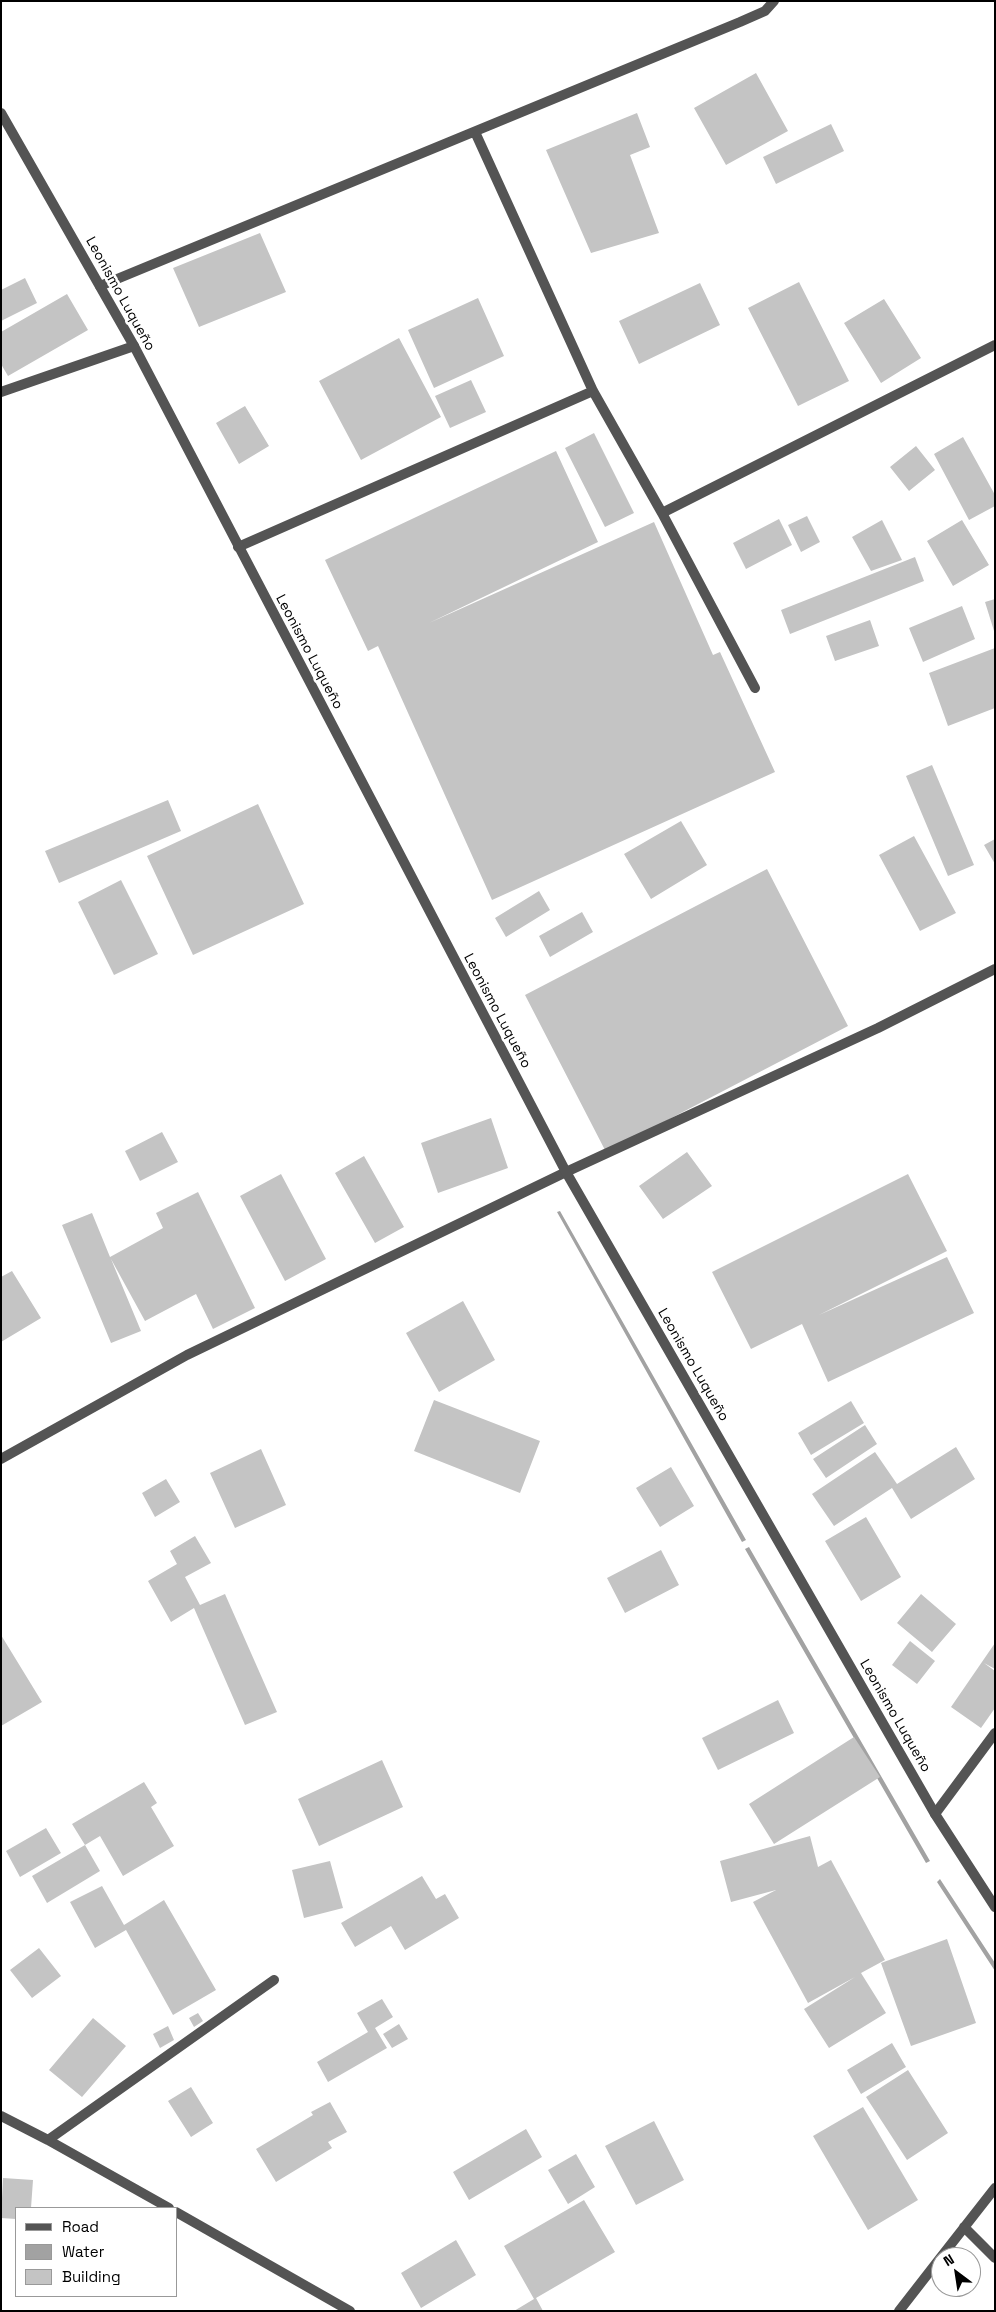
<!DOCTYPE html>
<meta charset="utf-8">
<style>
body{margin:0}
#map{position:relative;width:996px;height:2312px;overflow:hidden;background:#fff;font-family:"Space Grotesk",sans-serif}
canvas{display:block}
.frame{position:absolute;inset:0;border:2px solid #000;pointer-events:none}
.legend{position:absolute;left:15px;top:2207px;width:162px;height:90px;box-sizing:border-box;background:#fff;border:1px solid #999;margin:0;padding:6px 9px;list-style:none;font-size:15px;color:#000}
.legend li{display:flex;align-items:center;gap:10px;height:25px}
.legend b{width:25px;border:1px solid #999}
.north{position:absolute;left:931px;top:2247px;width:50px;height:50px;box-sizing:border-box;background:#fff;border:1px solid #999;border-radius:50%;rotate:329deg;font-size:14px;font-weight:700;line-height:20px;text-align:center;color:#000}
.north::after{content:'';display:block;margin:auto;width:18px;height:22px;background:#000;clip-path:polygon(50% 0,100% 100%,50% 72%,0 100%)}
</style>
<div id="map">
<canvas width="996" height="2312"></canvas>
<div class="frame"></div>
<ul class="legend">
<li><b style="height:6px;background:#545454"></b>Road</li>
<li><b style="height:14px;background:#a2a2a2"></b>Water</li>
<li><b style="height:14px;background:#c4c4c4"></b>Building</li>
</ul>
<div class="north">N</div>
</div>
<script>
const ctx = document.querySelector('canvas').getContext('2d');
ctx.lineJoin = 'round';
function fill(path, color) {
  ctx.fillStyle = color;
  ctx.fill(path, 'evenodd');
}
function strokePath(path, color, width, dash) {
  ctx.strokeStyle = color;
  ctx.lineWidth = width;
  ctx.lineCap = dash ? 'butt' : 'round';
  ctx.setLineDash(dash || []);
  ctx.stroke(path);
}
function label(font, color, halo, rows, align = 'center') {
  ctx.font = font + ' "Space Grotesk",sans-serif';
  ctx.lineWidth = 5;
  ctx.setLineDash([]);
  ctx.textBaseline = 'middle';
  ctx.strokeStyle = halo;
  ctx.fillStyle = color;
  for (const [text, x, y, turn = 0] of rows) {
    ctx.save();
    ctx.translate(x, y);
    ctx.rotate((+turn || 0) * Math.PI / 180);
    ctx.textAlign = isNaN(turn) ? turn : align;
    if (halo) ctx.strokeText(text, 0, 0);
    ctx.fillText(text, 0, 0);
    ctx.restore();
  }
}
const water = new Path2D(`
 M560 1211 746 1540 742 1542 557 1212Z
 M749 1547 930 1861 926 1863 745 1549Z
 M940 1879 995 1963V1971L937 1882Z`);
const building = new Path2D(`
 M756 73 788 131 726 165 694 108Z
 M637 113 650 147 630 155 659 233 591 253 546 150Z
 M831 124 844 151 776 184 763 157Z
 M260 233 286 292 199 327 173 268Z
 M25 278 37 303 1 321V290Z
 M799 282 849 381 798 406 748 308Z
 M700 283 720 325 639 364 619 321Z
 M67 294 88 330 8 376 1 364V332Z
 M478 298 504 356 434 388 408 330Z
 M884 299 921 358 881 383 844 323Z
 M399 338 441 417 361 460 319 381Z
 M471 380 486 412 450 428 435 396Z
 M245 406 269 446 239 464 216 423Z
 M594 433 634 513 605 527 565 448Z
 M963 437 995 495V506L969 520 934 454Z
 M916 446 935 470 909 491 890 467Z
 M556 451 598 542 429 623 654 522 713 655 720 652 775 772 492 900 378 646 368 651 325 560Z
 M807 516 820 542 801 552 788 525Z
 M779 519 792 545 746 569 733 543Z
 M882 520 902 560 871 571 852 537Z
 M962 520 989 565 953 586 927 541Z
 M915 557 924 581 790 634 781 610Z
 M995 599V631H994L985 602Z
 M962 606 975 639 923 662 909 628Z
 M870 620 879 646 835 661 826 636Z
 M995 648V708L948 726 929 673Z
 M932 765 974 865 948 876 906 776Z
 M168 800 181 831 59 883 45 851Z
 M258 804 304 904 193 955 147 856Z
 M681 821 707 865 651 899 624 854Z
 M914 836 956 913 920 931 879 855Z
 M995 839V864L984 845Z
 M767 869 848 1026 606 1152 525 995Z
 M121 880 158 954 114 975 78 902Z
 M539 891 550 910 506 937 495 918Z
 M582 912 593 932 550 957 539 936Z
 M491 1118 508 1168 438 1193 421 1143Z
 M162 1132 178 1162 140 1181 125 1151Z
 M687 1152 712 1186 663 1219 639 1186Z
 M364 1156 404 1227 375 1243 335 1173Z
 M281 1174 326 1259 285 1281 240 1196Z
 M908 1174 947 1251 819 1315 947 1257 974 1313 828 1382 802 1324 751 1349 712 1272Z
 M198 1192 255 1308 213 1329 196 1294 145 1321 111 1259 141 1331 111 1343 62 1225 92 1213 110 1257 163 1228 156 1213Z
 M12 1271 41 1318 1 1342V1277Z
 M463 1301 495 1360 439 1392 406 1333Z
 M434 1400 540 1441 520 1493 414 1451Z
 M851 1401 864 1423 811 1455 798 1433Z
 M865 1425 877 1444 826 1478 813 1459Z
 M956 1447 975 1479 911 1519 892 1488 834 1526 812 1494 875 1452 897 1484Z
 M261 1449 286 1505 235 1528 210 1473Z
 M671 1467 694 1506 660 1527 636 1488Z
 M166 1479 180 1502 155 1517 142 1493Z
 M866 1517 901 1577 861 1601 825 1541Z
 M195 1536 211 1563 185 1577 200 1605 225 1594 277 1712 245 1725 194 1608 171 1622 148 1581 177 1564 170 1551Z
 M661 1550 679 1585 625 1613 607 1578Z
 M921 1594 956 1624 932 1652 897 1623Z
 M1 1635 42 1702 1 1726Z
 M910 1641 935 1661 917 1684 892 1665Z
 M995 1643V1669L984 1663 995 1671V1708L981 1728 951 1707Z
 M778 1700 794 1733 718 1770 702 1738Z
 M854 1737 880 1777 774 1844 749 1804Z
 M382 1760 403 1807 319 1846 298 1799Z
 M144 1782 157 1803 151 1807 174 1846 123 1876 100 1836 85 1845 72 1824Z
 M46 1828 61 1853 20 1877 6 1851Z
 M810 1836 818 1867 831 1860 885 1960 861 1973 886 2013 829 2048 804 2009 855 1977 808 2003 753 1902 776 1890 731 1902 720 1861Z
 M85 1845 100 1871 47 1903 32 1876Z
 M330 1861 343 1908 304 1918 292 1870Z
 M422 1876 436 1899 445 1894 459 1918 405 1950 391 1926 355 1947 341 1923Z
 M102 1886 124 1925 164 1900 216 1990 173 2015 126 1930 95 1948 70 1902Z
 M947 1939 976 2023 911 2046 881 1963Z
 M39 1948 61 1976 32 1998 10 1970Z
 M382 1999 393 2017 375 2028 387 2048 328 2082 317 2062 368 2032 357 2013Z
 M198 2013 203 2021 194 2027 189 2018Z
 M93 2018 126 2046 82 2097 49 2070Z
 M399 2024 408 2039 392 2048 383 2034Z
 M168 2026 174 2040 160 2048 153 2034Z
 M892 2043 906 2067 861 2094 847 2070Z
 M908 2070 948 2133 907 2160 866 2097Z
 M191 2087 213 2123 191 2137 168 2101Z
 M330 2102 347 2132 328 2142 332 2148 276 2182 256 2149 313 2115 311 2112Z
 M863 2107 918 2200 868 2230 813 2136Z
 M654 2121 684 2180 636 2205 605 2146Z
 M526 2129 542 2157 469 2200 453 2172Z
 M576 2154 595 2187 568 2204 548 2170Z
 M3 2178 33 2180 31 2208H16V2219L1 2218Z
 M584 2200 615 2252 536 2298 543 2311H514L534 2299 504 2246Z
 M456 2240 476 2275 421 2308 401 2273Z`);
const minor = new Path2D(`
 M475 132 593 391 662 513 755 688
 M100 286 740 22 765 11 774 1
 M1 392 134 346
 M662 513 995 345
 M238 547 593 391
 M1 1459 187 1355 566 1172 878 1028 995 969
 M935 1814 995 1733
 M1 2116 48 2140 169 2208
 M48 2140 274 1980
 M176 2212 350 2311
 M964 2227 995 2258
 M941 2257 995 2188
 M899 2311 941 2257`);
const tertiary = new Path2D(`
 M1 113 134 346 566 1172 935 1814 995 1907`);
const streetNames = [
 ["Leonismo Luqueño",120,294,61],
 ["Leonismo Luqueño",309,652,62],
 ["Leonismo Luqueño",497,1011,62],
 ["Leonismo Luqueño",693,1365,60],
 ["Leonismo Luqueño",895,1716,60]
];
fill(water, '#a2a2a2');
fill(building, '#c4c4c4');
strokePath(minor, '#545454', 10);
strokePath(tertiary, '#545454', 10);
label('14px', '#000', '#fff', streetNames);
</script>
